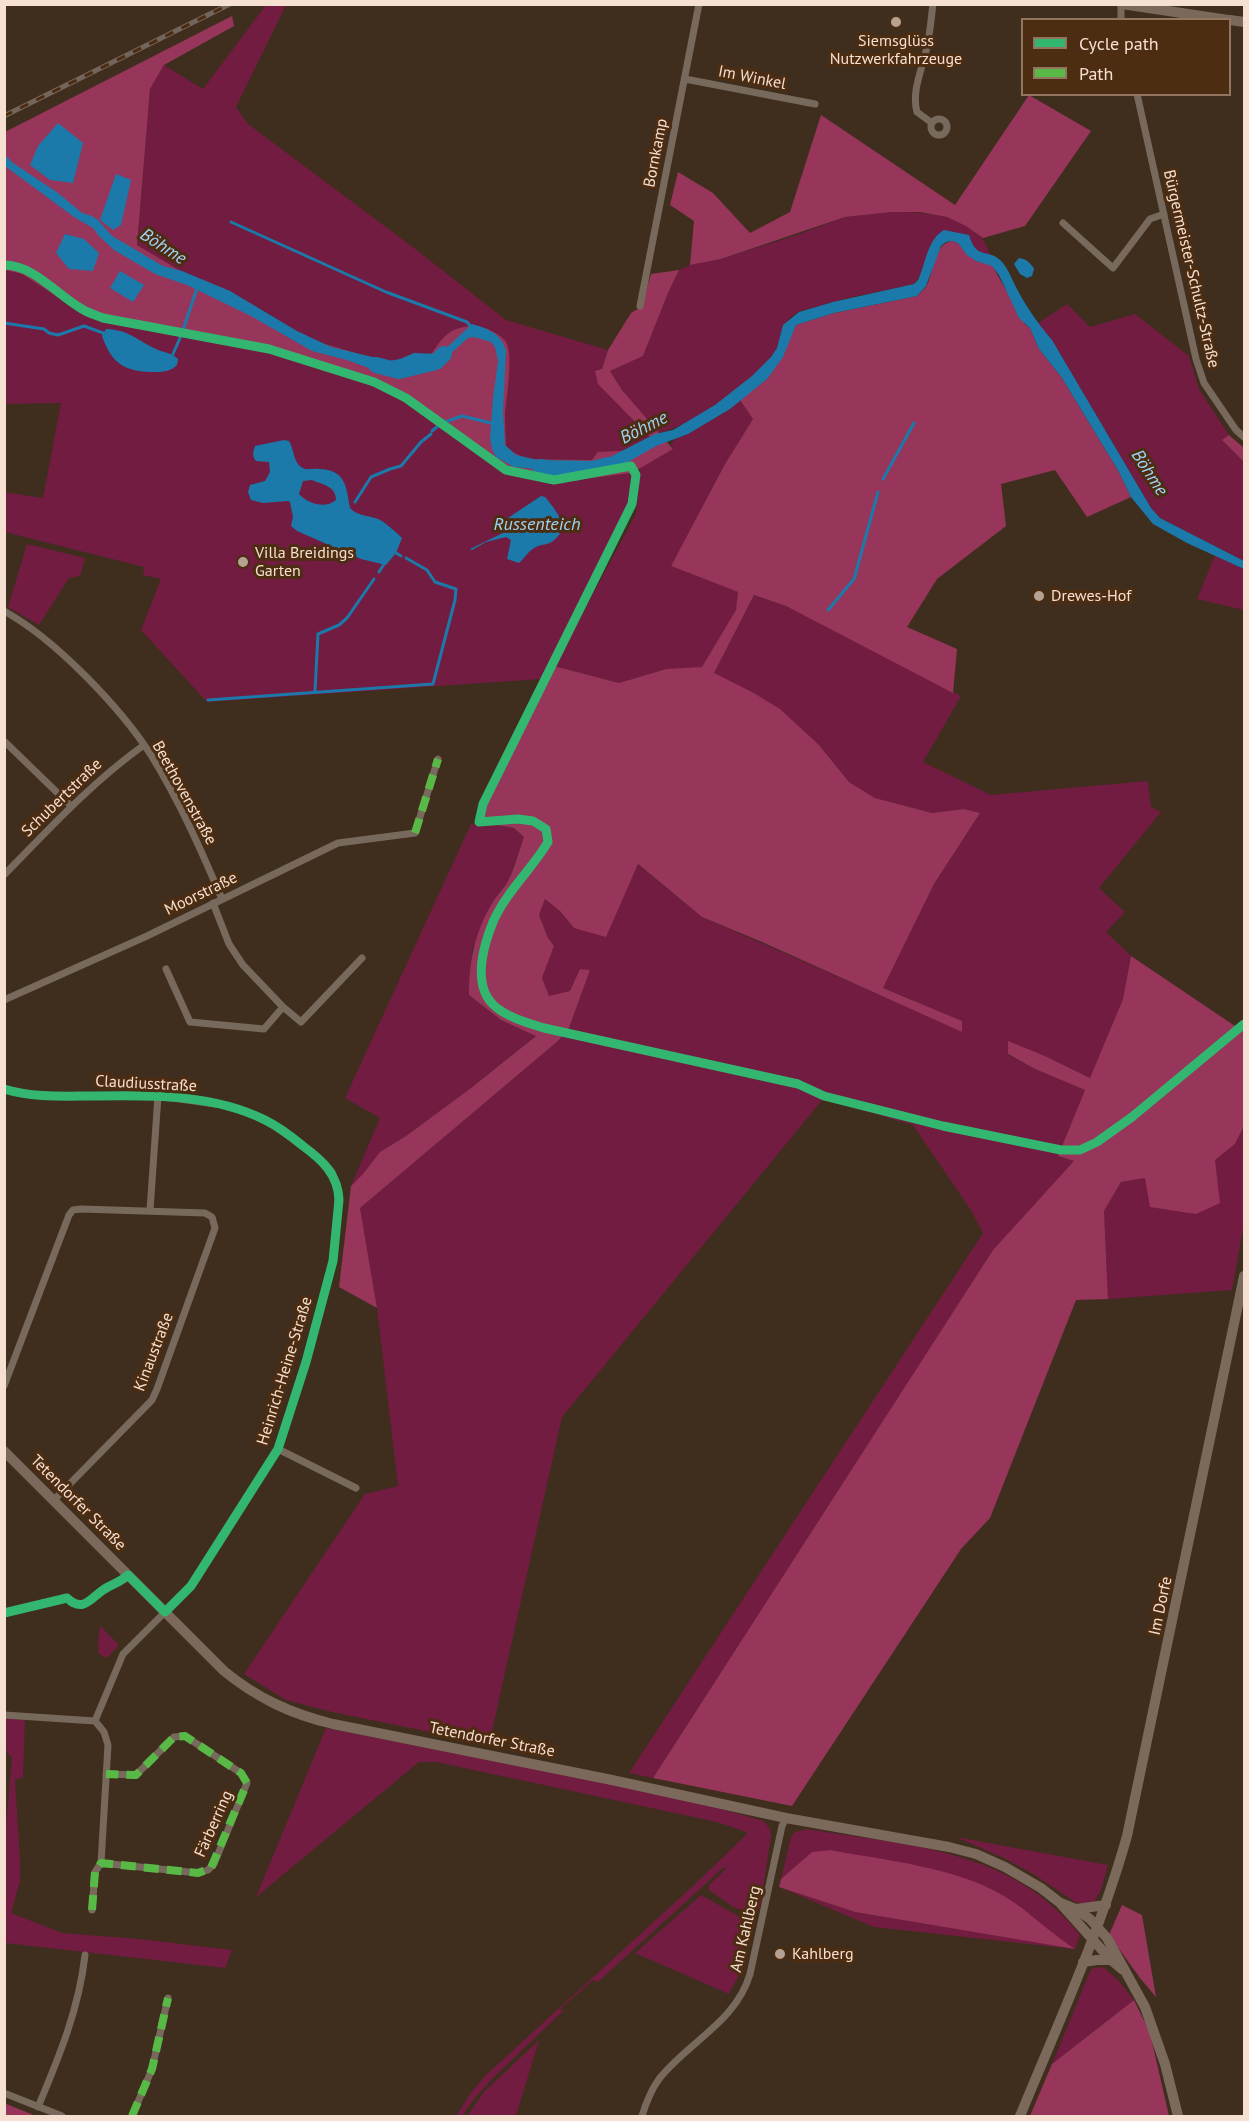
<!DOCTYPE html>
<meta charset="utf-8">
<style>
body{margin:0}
#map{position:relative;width:1249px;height:2121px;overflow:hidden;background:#3f2e1e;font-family:"PT Sans",sans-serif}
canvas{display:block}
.frame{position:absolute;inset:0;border:6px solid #f6e0d1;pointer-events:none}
.legend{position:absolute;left:1021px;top:18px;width:210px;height:78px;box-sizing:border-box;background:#4d2d11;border:2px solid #91755e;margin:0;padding:8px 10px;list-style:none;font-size:18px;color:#f6e0d1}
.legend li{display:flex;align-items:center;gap:12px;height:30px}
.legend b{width:30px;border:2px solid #91755e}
</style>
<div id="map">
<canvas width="1249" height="2121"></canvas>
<div class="frame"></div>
<ul class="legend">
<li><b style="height:8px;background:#33b770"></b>Cycle path</li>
<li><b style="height:8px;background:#58b947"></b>Path</li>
</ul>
</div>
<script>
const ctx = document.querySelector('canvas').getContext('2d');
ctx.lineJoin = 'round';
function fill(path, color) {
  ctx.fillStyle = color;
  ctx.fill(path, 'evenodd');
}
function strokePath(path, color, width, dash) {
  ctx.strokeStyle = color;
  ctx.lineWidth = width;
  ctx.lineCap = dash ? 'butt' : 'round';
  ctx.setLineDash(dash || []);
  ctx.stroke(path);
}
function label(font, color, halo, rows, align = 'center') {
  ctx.font = font + ' "PT Sans",sans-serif';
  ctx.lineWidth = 6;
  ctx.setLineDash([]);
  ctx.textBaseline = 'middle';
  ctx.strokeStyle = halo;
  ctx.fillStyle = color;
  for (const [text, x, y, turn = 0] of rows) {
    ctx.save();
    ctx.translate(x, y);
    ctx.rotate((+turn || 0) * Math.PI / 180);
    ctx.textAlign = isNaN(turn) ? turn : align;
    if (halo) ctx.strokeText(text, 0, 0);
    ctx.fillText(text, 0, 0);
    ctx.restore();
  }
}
const green = new Path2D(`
 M266 5H286L236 107 248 124 414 248 506 320 608 350 602 369 653 440 593 460 525 459 506 448 505 418 428 359 401 366 312 340 189 276 137 245 150 89 164 65 203 89Z
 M892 212C922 212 961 213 982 238 986 243 988 250 991 256 975 251 974 250 969 235L930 245 922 273 914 284C883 291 851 296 820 306 813 308 805 309 798 312 776 325 785 340 771 357 748 384 693 426 658 433L622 390 610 370 643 356 668 293 679 270 690 265 721 259 794 236 845 217Z
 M5 270 22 274 79 311 267 352 371 384 554 483 632 473 627 506 541 679 207 702 141 630 161 579 143 575 144 567 5 532 4 492 43 498 61 403 5 404Z
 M1067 304 1090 327 1135 314 1189 356 1199 389 1229 435 1223 441 1244 462V561L1160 518 1151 508 1052 340 1037 324Z
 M740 400 753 419 725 464 671 566 738 592 737 610 702 668 666 669 619 683 554 666 636 514 640 468 673 449 671 444 674 440 720 415Z
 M27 544 85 558 80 576 69 578 39 625 8 607Z
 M1215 555 1244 569V610L1197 599Z
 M754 595 786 606 961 696 923 762 991 795 1148 781 1151 807 1161 812 1099 888 1125 912 1106 932 1131 956 1123 999 1090 1078 1045 1056 1008 1042V1055L1035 1069 1085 1090 1058 1156 1075 1161 993 1250 653 1778 629 1773 983 1233 972 1212 913 1125 823 1099 562 1417 489 1744 332 1712 286 1700 244 1674 365 1494 398 1486 377 1308 360 1208 558 1041 569 1028 590 970 580 969 571 991 549 997 542 978 554 946 548 938 539 915 545 899 560 911 574 928 637 864 702 917 962 1031 913 1000 883 988 934 884 980 813 964 809 932 813 875 798 849 782 819 745 752 692 713 674Z
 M486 823 514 828 524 837 509 880 493 901 472 950 469 995 501 1020 537 1035 471 1088 406 1136 380 1152 363 1174 351 1186 380 1118 345 1098 471 824Z
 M1244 1126V1224L1232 1290 1108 1299 1104 1211 1121 1182 1145 1178 1215 1160 1235 1144Z
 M100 1626 119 1645 107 1658 99 1654 98 1642Z
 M10 1718 25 1720 23 1778 15 1779 20 1860V1881L11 1913 62 1933 139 1939 232 1950 225 1968 5 1943 4 1848 12 1758 5 1749 4 1719Z
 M326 1728 677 1797 764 1821 770 1829 771 1836 760 1908 750 1913 733 1907 709 1890V1885L726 1869 724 1867 598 1982 593 1980 560 2009 563 2011 496 2075 474 2099 462 2116H456L472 2091 486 2075 694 1885 747 1834 746 1832 717 1822 436 1762H419L256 1897Z
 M807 1829C907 1846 1012 1848 1080 1935L1075 1949 874 1927 779 1887 855 1912 1073 1948 1059 1939 812 1852 781 1879 791 1837 795 1832Z
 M956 1837 1108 1865 1101 1890 1094 1902 1085 1904 1075 1902 1035 1875 1004 1858Z
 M701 1895 749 1922 738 1977 729 1994 635 1953Z
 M1103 1967 1119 1981 1134 2000 1052 2064 1091 1969Z
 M539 2040 516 2116H467L484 2092Z`);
const forest = new Path2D(`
 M232 16 234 26 164 65 150 89 137 245 189 276 312 340 400 366 428 359C441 340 447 327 473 326 483 326 500 333 506 342 514 356 506 398 505 415 505 426 506 437 506 448L526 459 592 460 598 452 639 450 653 440 598 384 595 371 602 369 608 350 631 313 641 307 651 274 679 270 668 293 643 356 610 371 622 390 673 449 632 473 554 483 502 472 410 405 371 384 267 352 106 323 79 311 22 274 5 270V132Z
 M1029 95 1091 131 1025 226 983 238 966 226 947 217 920 212H892L845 217 721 259 690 265 694 221 670 205 678 172 713 193 750 233 790 212 821 115 955 205Z
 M952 241 958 243 976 261 992 265 1025 324 1030 328 1039 349 1062 378 1119 472 1131 497 1087 517 1055 470 1001 484 1006 526 937 579 907 627 957 649 953 693 786 606 754 595 714 673 752 692 780 709 819 745 849 782 875 798 932 813 964 809 980 813 934 884 883 988 962 1021V1032L762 942 702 917 638 864 606 937 574 928 560 911 545 899 539 915 548 938 554 946 542 978 549 996 570 991 580 969 590 970 569 1028 558 1041 360 1208 377 1308 339 1287 351 1186 363 1174 380 1152 406 1136 471 1088 536 1036 501 1020 469 995C469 960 475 931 494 900 499 893 506 886 510 877 516 864 519 850 524 837L514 828 486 823 482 817 484 804 554 666 619 683 666 669 702 667 736 610 738 592 671 566 725 464 753 419 740 400 767 379 796 325 834 313 917 296C922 291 927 287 929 280 934 267 935 244 952 241Z
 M1229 435 1244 448V462L1222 440Z
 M1131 956 1238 1028 1244 1024V1126L1235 1144 1215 1160 1220 1203 1196 1214 1150 1207 1145 1178 1121 1182 1104 1211 1108 1299 1076 1300 990 1518 961 1549 792 1806 653 1778 993 1250 1074 1161 1058 1156 1085 1090 1035 1069 1008 1054V1041L1045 1056 1090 1078 1123 999Z
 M830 1850C887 1861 953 1866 1004 1896 1029 1911 1050 1933 1075 1949L855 1912 779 1887 781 1879 812 1852Z
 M1122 1905 1142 1915 1156 1997 1140 1978 1109 1935Z
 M1134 2000 1150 2033 1169 2116H1030L1052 2064Z
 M4 2103 36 2116H5Z`);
const water = new Path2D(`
 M58 123 83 143 73 183 50 180 30 165 38 146Z
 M4 154 13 163 58 193 82 213 92 216 98 220 112 236 124 243 163 266 182 271 230 291 297 331 331 347 389 361 400 359 414 353 440 354 472 324C489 329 500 333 506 350L503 412 505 445 516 455 538 460 596 461 610 457 655 434 673 430 715 405 752 376 771 357 777 348 783 325 799 312 833 302 914 284 918 280C926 263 927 240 944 230L969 235C977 262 989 247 1002 262 1009 270 1013 282 1018 291 1028 309 1039 325 1052 340L1151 508 1160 518 1244 561V569L1187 543 1153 524 1131 497 1119 472 1062 378 1039 349 1030 328 1019 318 999 275 992 266 976 261 967 255 958 243 952 241 946 242 941 246 926 286 917 296 834 313 796 325 783 357 767 379 730 409 688 434 656 446 626 463 582 471H557L514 467 496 457 492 449 490 439 493 398 498 361 495 347 491 342 474 337 468 338 440 363 422 364 394 371 374 370 347 360 312 351 251 316 187 285 155 274 114 250 99 236 93 228 74 217 5 166Z
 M116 174 131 180 121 225 113 230 100 220Z
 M65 234 84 239 99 253 93 271 69 269 56 253Z
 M1019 258C1026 259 1031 263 1034 269L1032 276 1027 278 1020 274 1014 264Z
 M120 271 144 285 133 302 110 288Z
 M106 329C130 330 136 340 156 349 164 353 171 352 178 359L177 365C171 371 164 372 156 372 126 372 112 365 102 336Z
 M284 440 289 441C294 449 293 461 301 467 306 471 312 468 319 469 346 470 346 486 350 508 358 517 372 515 382 521 389 526 396 532 402 538L396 553 386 565 361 559 297 531 291 526 293 517 290 502 288 501 263 503 251 500 248 492 250 485 265 481 270 472 269 462 256 461C252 456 253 452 255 446ZM312 480C323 485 336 486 336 500 326 509 308 504 299 494L303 481Z
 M541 496 545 497C555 509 572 528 553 541 548 545 542 544 536 547 529 550 524 559 519 563L507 559 511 540 506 537 486 542 472 550 470 549 507 531 508 518Z`);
const stream = new Path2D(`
 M231 222 386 292 467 322 472 328
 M4 323 44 329 49 333 58 335 84 326 103 333
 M183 330 197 288
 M173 354 180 338
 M445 422 462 416 495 424
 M432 431 438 426
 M883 479 914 423
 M355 502 371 477 390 469 401 466 421 442 431 434
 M396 553 401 556
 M379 572 384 564
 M828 610 854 579 878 492
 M315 691 318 634 339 625 347 618 374 579
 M208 700 433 684 455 600 456 589 435 582 427 570 406 558`);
const river = new Path2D(`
 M376 365 399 371 436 362 444 354
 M540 467 575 473 609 465`);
const street = new Path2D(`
 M1121 20V4
 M685 79 815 104
 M1137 94 1196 359 1204 383 1236 430 1244 437
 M931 127a8 8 0 1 1 16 0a8 8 0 1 1-16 0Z
 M932 123 917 112C911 91 923 67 927 47 930 33 931 19 933 4
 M1063 223 1113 268 1150 219 1164 214
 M640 306 699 4
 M4 611C55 639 120 707 151 755 179 800 201 850 222 899
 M4 741 71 806
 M4 875C49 829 91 783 144 745
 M166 969 190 1022 264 1029 283 1007 243 965 229 944 213 903
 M4 1000 147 936 338 843 415 833 438 759
 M283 1007 301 1022 362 958
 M4 1089 34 1095 65 1096H158L230 1106 266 1120 315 1155 332 1172 338 1191V1213L333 1261 306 1362 278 1449 191 1586 123 1654 95 1721
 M150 1210 158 1096
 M4 1386 69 1215 73 1210 81 1209 205 1213 212 1217 215 1228 157 1389 152 1400 54 1500
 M278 1449 356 1488
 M4 1613 67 1598 72 1603
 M4 1715 95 1721
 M101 1863 198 1873 208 1870 214 1864 247 1783 241 1773 185 1736 174 1737 136 1775 106 1774
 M92 1910 95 1872 101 1863 108 1745 104 1732 95 1721
 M4 2093 62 2116
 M38 2107C59 2057 79 2009 85 1955
 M132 2116 152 2069 168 1998
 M642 2116C646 2103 651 2090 659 2079 688 2042 736 2022 750 1974L782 1826 786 1818`);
const secondary = new Path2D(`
 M1122 4 1228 20
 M1230 20 1244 22
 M4 1451 224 1671C257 1698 291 1714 333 1724L612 1780 786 1818 949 1847 976 1854 1005 1867 1041 1888 1059 1902 1076 1909 1090 1919 1107 1938 1145 2007 1165 2064 1178 2116
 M1060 1903 1111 1960 1123 1970
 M1076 1909 1106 1905
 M1083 1962 1097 1960H1111
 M1020 2116C1058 2024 1100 1932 1127 1836L1244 1276`);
const rail = new Path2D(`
 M4 116 230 4`);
const quiet = new Path2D(`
 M415 833 438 759
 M92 1910 95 1872 101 1863 198 1873 211 1868 247 1783 241 1773 185 1736 174 1737 136 1775 106 1774
 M132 2116 152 2069 168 1998`);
const cycleway = new Path2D(`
 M4 265C34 265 57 295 82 309 88 313 96 315 103 318L269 349 374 382 406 398 506 470 554 480 631 466 636 475 632 504 483 804 479 822 518 819 533 821 546 829 548 842C532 869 506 892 493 922 483 947 471 988 497 1008 510 1018 528 1023 544 1028L798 1084 824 1096 943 1126 1061 1150H1080L1097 1142 1132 1117 1244 1024
 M4 1089C33 1098 65 1096 95 1096 151 1095 213 1094 265 1120 279 1127 291 1136 303 1146 322 1160 338 1174 339 1200L333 1261 306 1362 278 1449 191 1586 165 1612 128 1575C121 1582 112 1584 103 1590 90 1599 83 1613 67 1598L4 1613`);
const markers = [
 [896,22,6,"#b6a292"],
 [243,562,6,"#b6a292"],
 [1039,596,6,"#b6a292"],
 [780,1954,6,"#b6a292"]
];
const poiNames = [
 ["Siemsglüss",896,41,"center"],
 ["Nutzwerkfahrzeuge",896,59,"center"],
 ["Villa Breidings",255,553],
 ["Garten",255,571],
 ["Drewes-Hof",1051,596],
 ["Kahlberg",792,1954]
];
const streetNames = [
 ["Im Winkel",752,78,11],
 ["Bornkamp",656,153,-79],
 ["Bürgermeister-Schultz-Straße",1191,269,77],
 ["Beethovenstraße",184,793,61],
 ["Schubertstraße",62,798,-44],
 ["Moorstraße",201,894,-26],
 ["Claudiusstraße",146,1084,3],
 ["Kinaustraße",154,1352,-69],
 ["Heinrich-Heine-Straße",285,1371,-73],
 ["Tetendorfer Straße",78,1503,45],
 ["Im Dorfe",1161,1606,-78],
 ["Tetendorfer Straße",492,1740,11],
 ["Färberring",214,1824,-66],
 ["Am Kahlberg",746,1929,-77]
];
const waterNames = [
 ["Böhme",163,247,33],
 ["Böhme",644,428,-27],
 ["Böhme",1149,473,57],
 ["Russenteich",537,525]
];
fill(green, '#711c40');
fill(forest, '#97355b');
fill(water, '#1b7aaa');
strokePath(stream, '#1b7aaa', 3);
strokePath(river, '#1b7aaa', 16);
strokePath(street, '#78695d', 7);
strokePath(secondary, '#7b6a5b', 10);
strokePath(rail, '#74655a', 5);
strokePath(rail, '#4d2d11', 3, [9]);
strokePath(quiet, '#58b947', 8, [15, 8]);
strokePath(cycleway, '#33b770', 9);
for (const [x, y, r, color] of markers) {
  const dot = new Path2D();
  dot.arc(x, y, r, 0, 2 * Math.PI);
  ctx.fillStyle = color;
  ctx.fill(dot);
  strokePath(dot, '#4d2d11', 2);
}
label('16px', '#f6e0d1', '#4d2d11', poiNames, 'left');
label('16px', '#f6e0d1', '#4d2d11', streetNames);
label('italic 18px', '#9fd3f6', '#4d2d11', waterNames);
</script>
